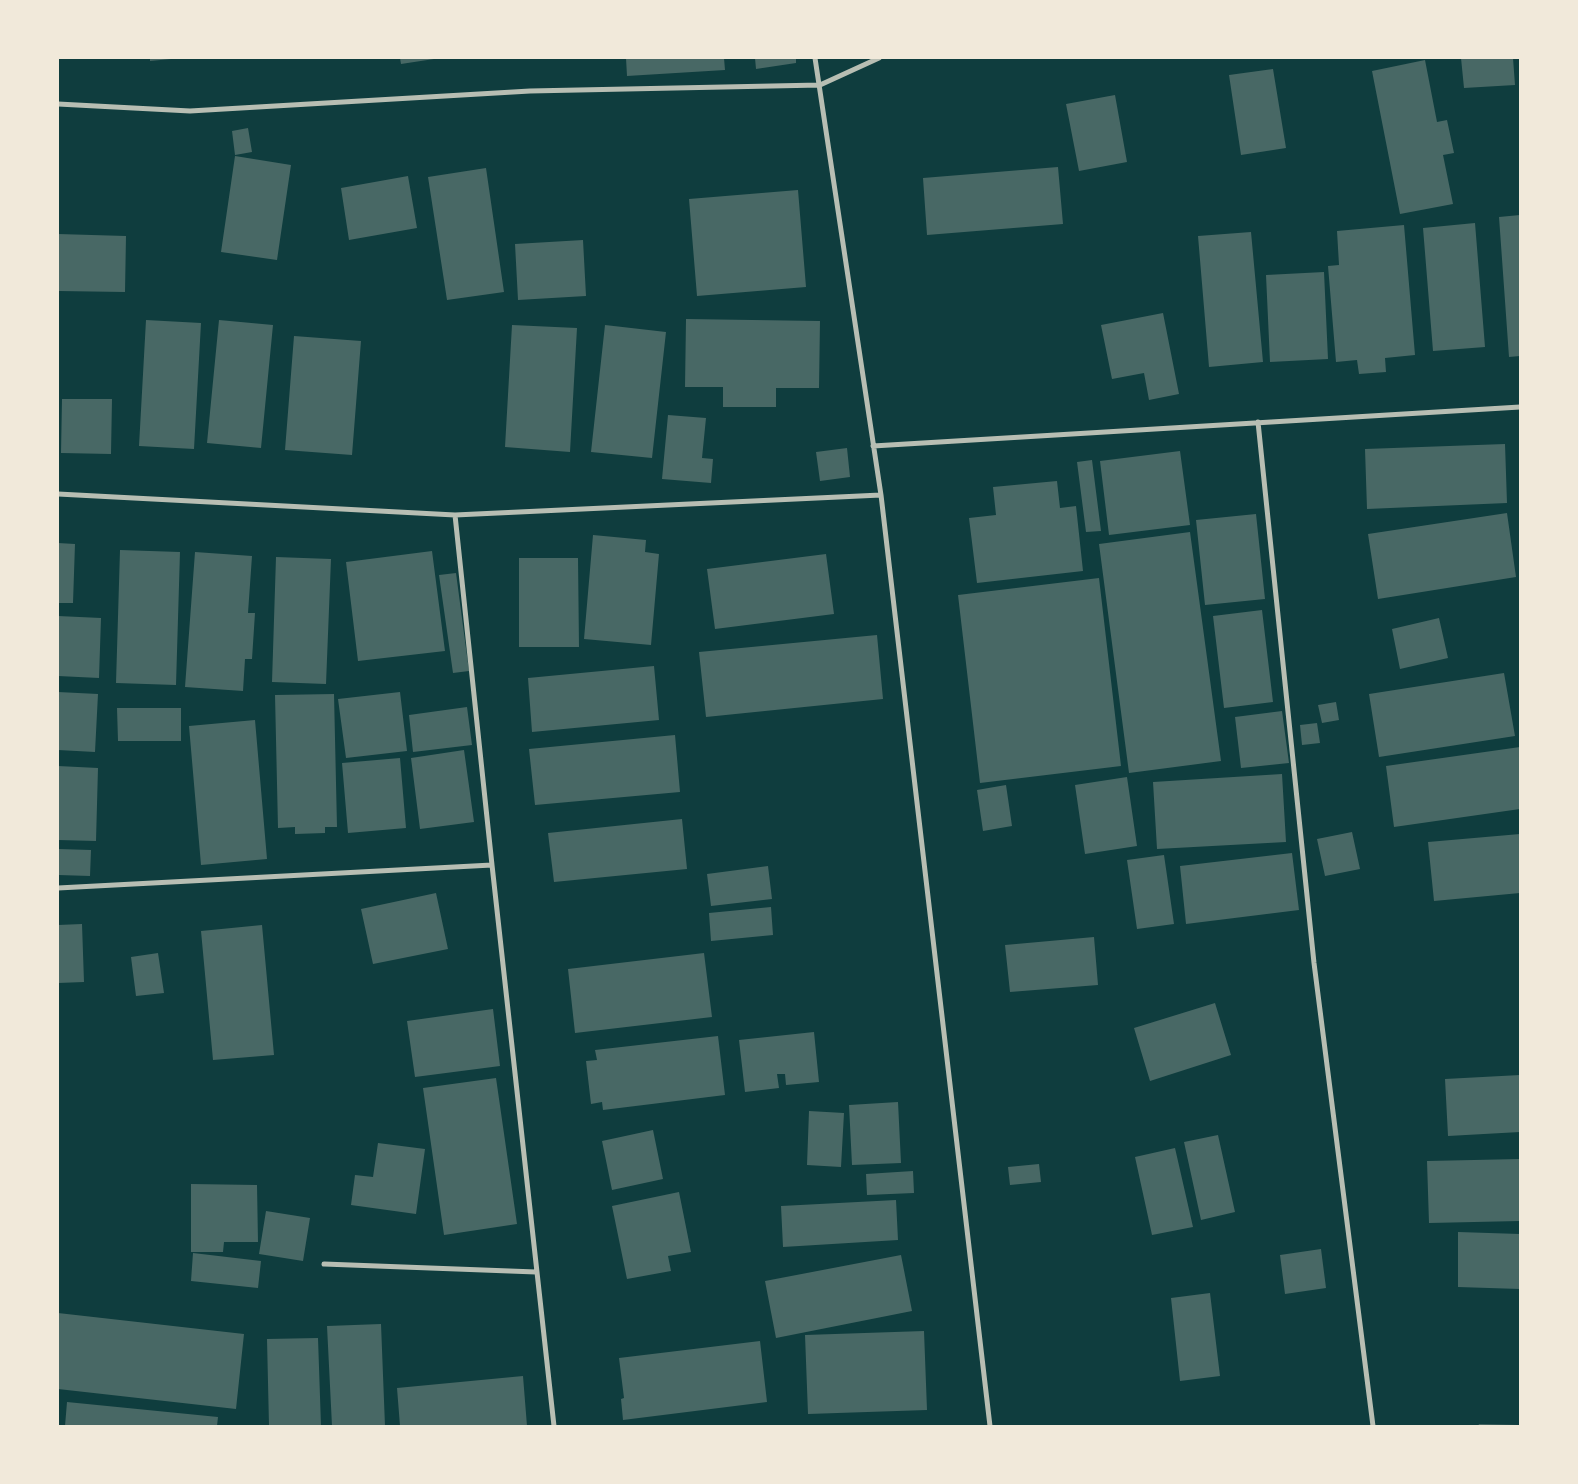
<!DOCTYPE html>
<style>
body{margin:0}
#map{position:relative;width:1578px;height:1484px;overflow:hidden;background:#0f3d3e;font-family:"Public Sans",sans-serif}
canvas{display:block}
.frame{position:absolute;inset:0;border:59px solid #f1e9da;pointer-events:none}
</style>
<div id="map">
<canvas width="1578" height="1484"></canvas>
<div class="frame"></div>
</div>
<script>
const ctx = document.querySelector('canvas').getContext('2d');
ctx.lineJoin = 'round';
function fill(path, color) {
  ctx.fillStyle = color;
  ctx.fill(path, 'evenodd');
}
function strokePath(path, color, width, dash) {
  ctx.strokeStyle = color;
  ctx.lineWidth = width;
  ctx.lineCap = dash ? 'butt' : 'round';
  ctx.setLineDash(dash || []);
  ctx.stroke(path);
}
const building = new Path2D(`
 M150 58H171V59L150 61Z
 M400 58H434V59L401 64Z
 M626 58H724L725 70 627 76Z
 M755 58H796V63L756 69Z
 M1461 58H1513L1515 85 1464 88Z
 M1425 60 1437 122 1447 120 1454 153 1443 155 1453 204 1400 214 1372 71Z
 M1273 69 1286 148 1241 155 1229 75Z
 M1115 95 1127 162 1079 171 1066 104Z
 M248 128 252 152 235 155 232 131Z
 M235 156 291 165 277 260 221 252Z
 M1058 167 1063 224 927 235 923 178Z
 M486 168 504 292 447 300 428 177Z
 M408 176 417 228 349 240 341 188Z
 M798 190 806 287 697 296 689 199Z
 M1520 215V356L1509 357 1499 217Z
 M1475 223 1485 347 1433 351 1423 228Z
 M1404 225 1415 355 1385 358 1386 372 1359 374 1357 360 1336 362 1328 266 1339 265 1337 231Z
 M1251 232 1263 362 1209 367 1198 236Z
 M58 234 126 236 125 292 58 291Z
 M583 240 586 296 518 300 515 244Z
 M1324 272 1328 359 1270 362 1266 275Z
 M1163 313 1179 394 1149 400 1144 373 1112 379 1101 325Z
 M686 319 820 321 819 388H776V407H723V387H685Z
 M146 320 201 323 194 449 139 446Z
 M219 320 273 325 261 448 207 443Z
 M512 325 577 328 570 452 505 447Z
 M605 325 666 332 652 458 591 452Z
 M294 336 361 341 352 455 285 450Z
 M62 399H112L111 454 61 453Z
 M668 415 706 418 702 458 713 459 711 483 662 479Z
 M1505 444 1507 503 1367 509 1365 449Z
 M847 448 850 477 820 481 816 452Z
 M1180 451 1190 525 1109 535 1100 461Z
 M1092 460 1101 531 1086 532 1077 462Z
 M1057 481 1060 508 1076 506 1083 571 977 583 969 518 996 515 993 487Z
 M1507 513 1516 577 1378 599 1368 534Z
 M1256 514 1265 599 1205 605 1196 520Z
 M1190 532 1221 761 1129 773 1099 544Z
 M593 535 646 540 645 552 659 554 651 645 584 639Z
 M58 543 75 544 73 603H58Z
 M120 550 180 552 176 685 116 683Z
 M432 551 445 651 358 661 346 562Z
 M195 552 252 556 248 613H255L252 659H245L243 691 185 687Z
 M826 554 834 614 715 629 707 569Z
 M276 557 331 559 326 684 272 682Z
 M519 558H578L579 647H519Z
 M456 573 469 671 453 673 439 575Z
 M1099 578 1121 766 980 783 958 595Z
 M1262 610 1273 702 1224 708 1213 616Z
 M58 616 101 618 99 678 58 676Z
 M1439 618 1448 658 1400 669 1392 629Z
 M877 635 883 699 706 717 699 652Z
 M654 666 659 720 532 732 528 678Z
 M1504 673 1515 736 1379 757 1369 694Z
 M58 692 98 694 95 752 58 750Z
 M400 692 407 751 346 758 338 699Z
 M334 694 337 827H325V833L295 834V827L278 828 275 695Z
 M1336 702 1339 720 1322 723 1318 705Z
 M467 707 472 745 413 752 409 715Z
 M117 708H181V741H118Z
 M1282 711 1289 763 1241 768 1235 717Z
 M255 720 267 859 201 865 189 726Z
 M1317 723 1320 743 1302 745 1300 725Z
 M675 735 680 792 535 805 529 749Z
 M1520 747V809L1394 827 1386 766Z
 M464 750 474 822 420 829 411 758Z
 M400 758 406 828 348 833 342 763Z
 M58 766 98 768 96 841 58 840Z
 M1282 774 1286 842 1157 849 1153 782Z
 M1127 777 1137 846 1085 854 1075 785Z
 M1006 785 1012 826 983 831 977 790Z
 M682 819 687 869 554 882 548 833Z
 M1352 832 1360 869 1325 876 1317 839Z
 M1520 834V893L1434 901 1428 842Z
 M58 849 91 850 90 876 58 875Z
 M1292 853 1299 910 1186 924 1180 866Z
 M1164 855 1174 924 1137 929 1127 860Z
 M768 866 772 899 711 906 707 874Z
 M436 893 448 949 373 964 361 909Z
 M771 907 773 935 711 941 709 913Z
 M82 924 84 982 58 983V925Z
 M262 925 274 1055 213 1060 201 931Z
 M1094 937 1098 985 1010 992 1005 945Z
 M158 953 164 993 136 996 131 957Z
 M704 953 712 1017 575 1033 568 969Z
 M1215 1003 1231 1055 1150 1081 1134 1028Z
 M493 1009 500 1066 415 1077 407 1021Z
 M814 1032 819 1082 786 1085 785 1074H777L779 1088 745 1092 739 1040Z
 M718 1036 725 1095 603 1110 602 1102 591 1104 586 1061 597 1060 595 1050Z
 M1520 1075V1132L1448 1136 1445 1079Z
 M496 1078 517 1224 444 1235 423 1088Z
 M898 1102 901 1163 852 1165 849 1105Z
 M809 1111 844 1113 841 1167 807 1165Z
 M653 1130 663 1179 612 1190 602 1141Z
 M1218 1135 1235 1212 1201 1220 1184 1142Z
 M378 1143 425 1149 416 1214 351 1205 355 1175 373 1177Z
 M1175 1148 1193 1227 1152 1235 1135 1157Z
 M1520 1159V1221L1429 1223 1427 1161Z
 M1039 1164 1041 1182 1010 1185 1008 1167Z
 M913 1171 914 1193 867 1195 866 1174Z
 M191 1184 257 1185 258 1242H224L223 1252H191Z
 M679 1192 691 1252 668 1256 671 1271 627 1279 612 1206Z
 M896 1200 898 1240 783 1247 781 1206Z
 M266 1211 310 1218 303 1261 259 1254Z
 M1458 1232 1520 1234V1289L1458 1287Z
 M1321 1249 1326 1288 1285 1294 1280 1255Z
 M193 1253 261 1261 258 1288 191 1281Z
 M901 1255 912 1311 776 1338 765 1281Z
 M1210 1293 1220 1376 1180 1381 1171 1298Z
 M58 1313 244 1334 236 1409 58 1389Z
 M381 1324 385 1426H332L327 1326Z
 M924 1331 927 1410 808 1414 805 1335Z
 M318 1338 321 1426H269L267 1339Z
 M760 1341 767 1402 623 1420 621 1399 624 1398 619 1358Z
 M523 1376 527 1426H400L397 1388Z
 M67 1402 218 1417 217 1426H65Z
 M1479 1424 1520 1425V1426H1478Z`);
const minor = new Path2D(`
 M815 58 881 495 990 1426
 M58 104 190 111 530 91 820 85 879 58
 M1258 422 1314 963 1373 1426
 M873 446 1520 407
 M58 494 455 515 881 495
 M455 515 492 865 554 1426
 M58 888 492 865
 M324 1264 536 1272`);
fill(building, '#486865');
strokePath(minor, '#b8beb3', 5);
</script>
